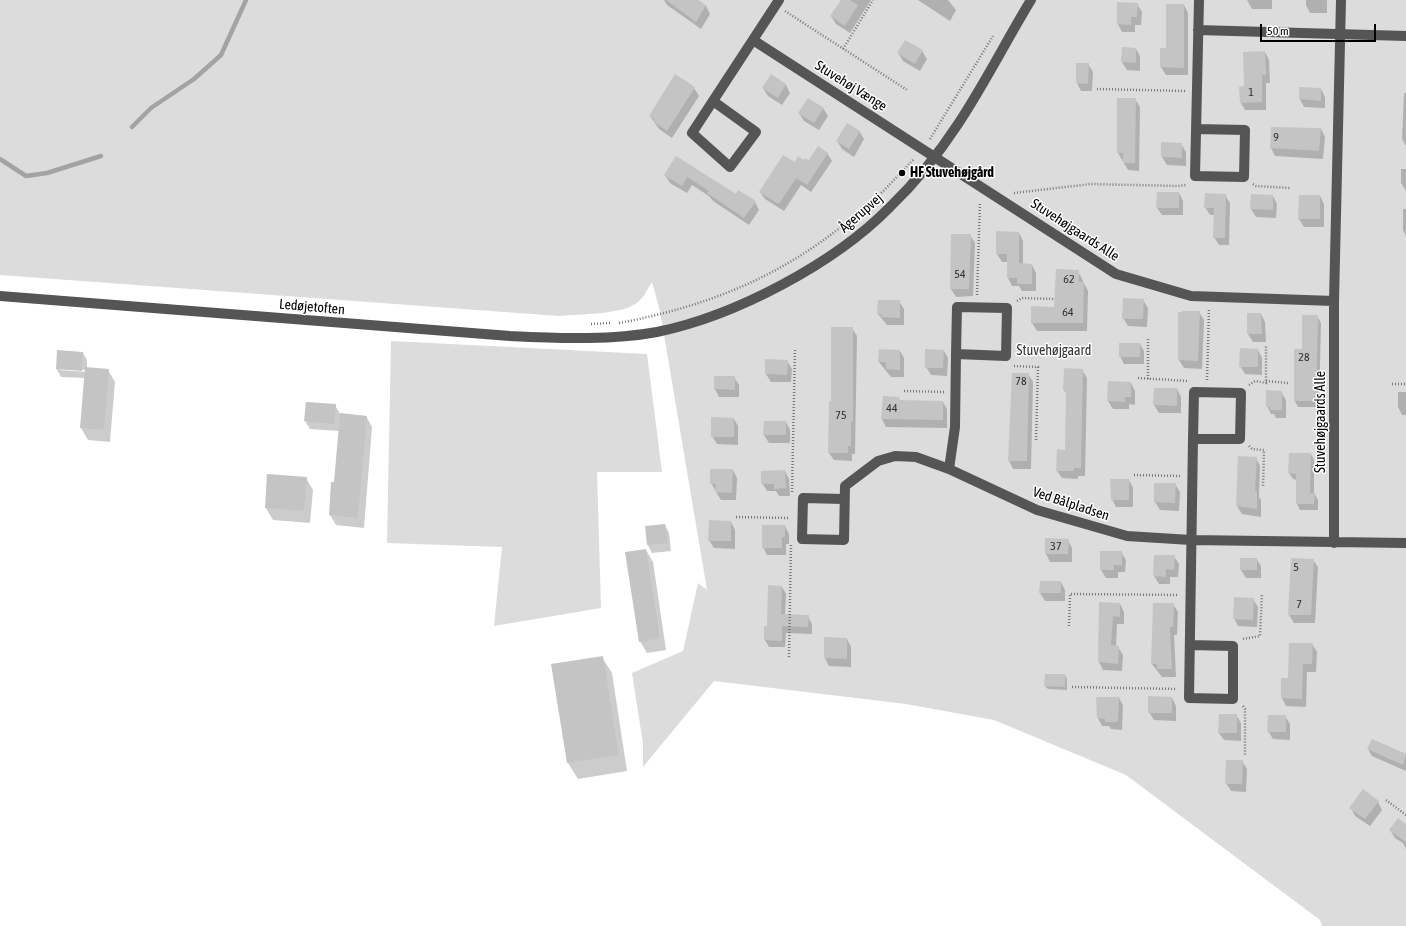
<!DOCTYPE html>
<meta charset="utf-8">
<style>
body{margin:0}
#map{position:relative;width:1406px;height:926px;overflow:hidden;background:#fff;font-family:"Asap Condensed",sans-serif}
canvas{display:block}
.scale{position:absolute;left:1260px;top:24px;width:116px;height:18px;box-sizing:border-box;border:2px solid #000;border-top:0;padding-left:5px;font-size:12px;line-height:14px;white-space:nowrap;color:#000;-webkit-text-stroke:3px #fff;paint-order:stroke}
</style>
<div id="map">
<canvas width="1406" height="926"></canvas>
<div class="scale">50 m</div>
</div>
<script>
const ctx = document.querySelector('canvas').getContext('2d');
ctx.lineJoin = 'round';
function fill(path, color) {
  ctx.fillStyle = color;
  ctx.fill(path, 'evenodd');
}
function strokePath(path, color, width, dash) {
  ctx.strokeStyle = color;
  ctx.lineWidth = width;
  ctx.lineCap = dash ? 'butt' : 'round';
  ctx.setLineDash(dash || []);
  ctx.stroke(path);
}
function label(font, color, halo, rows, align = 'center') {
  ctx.font = font + ' "Asap Condensed",sans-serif';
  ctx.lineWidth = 3;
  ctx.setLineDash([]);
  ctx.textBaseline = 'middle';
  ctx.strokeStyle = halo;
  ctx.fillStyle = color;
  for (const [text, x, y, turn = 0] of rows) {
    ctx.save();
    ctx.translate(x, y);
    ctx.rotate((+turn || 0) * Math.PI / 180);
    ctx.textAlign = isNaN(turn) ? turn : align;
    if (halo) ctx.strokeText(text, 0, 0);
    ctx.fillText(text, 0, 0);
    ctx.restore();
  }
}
const green = new Path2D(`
 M0 0H1406V926H1322L1320 920 1126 775 994 720 906 704 714 681 643 767V744L632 673 683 651 698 583 707 590 660 311 652 282C647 289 645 296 638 302 623 315 579 314 559 316L0 275Z
 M391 341 647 354 662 472H597L601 608 494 626 502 547 387 543Z`);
const shadow = new Path2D(`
 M664 0H697L706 6 710 14 701 29 667 5Z
 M842 0H871L850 33 836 24 831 16Z
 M918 0H948L956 10 950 21Z
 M1247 0H1272V9H1252Z
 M1306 0H1327V13H1310L1306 5Z
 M1137 4 1142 12 1141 25H1135V32H1122L1118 24Z
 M1184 5 1188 13V75H1166L1161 67Z
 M1123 48 1136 49 1140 56V71L1127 70 1122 62Z
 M922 51 927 59 920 71 903 61 898 53Z
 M1265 52 1269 60 1270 83H1266V110H1245L1241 103 1245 87Z
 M1088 64 1093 72 1092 91H1081L1077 83Z
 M771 76 786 85 790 93 782 105 768 96 763 88Z
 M694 88 699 96 672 138 659 129 650 116Z
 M1321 89 1325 97V108L1304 107 1300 99Z
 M1404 93H1406V146L1402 139Z
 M1135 99 1140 107 1139 171 1128 170 1118 153Z
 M823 108 828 116 819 130 804 121 799 113Z
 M1272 128 1321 129 1325 137 1323 159 1275 156 1271 148Z
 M859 131 864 139 854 157 842 149 837 141Z
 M1162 143 1181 144 1186 152V166L1167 165 1162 157Z
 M827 153 832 161 811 192 801 185 784 211 765 199 760 192 795 163 809 162Z
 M676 157 736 195 755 202 759 210 749 225 713 201 709 196 692 185 687 193 670 183 665 175Z
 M1401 169H1406V191L1401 183Z
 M1179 193 1183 201V215H1162L1157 208Z
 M1225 195 1230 203 1229 245H1219L1214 237 1215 215H1210L1205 207Z
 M1252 195 1273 196 1277 204 1276 218 1256 217 1251 209Z
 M1320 196 1324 204V227H1304L1299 219Z
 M1403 209H1406V236L1403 230Z
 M1019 233 1023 241V265H1032L1036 273V291H1022L1019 286H1012L1008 278V262H1002L997 254Z
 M970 235 975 243 973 296 956 297 951 289Z
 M1078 271 1088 291 1087 331H1037L1032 323 1055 308Z
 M1143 300 1148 308 1147 327 1128 326 1123 318Z
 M899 301 904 309V325H887L878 314Z
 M1199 312 1204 320 1202 369 1184 368 1179 360V313Z
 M1248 314H1261L1265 322 1266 342H1253L1248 334Z
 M1317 316 1321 323 1319 407H1298L1295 401Z
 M852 328 857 336 855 454H852V461L834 460 829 453 832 402Z
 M1140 344 1144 351V364H1124L1120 356Z
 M1258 350 1262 358V375L1245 374 1240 366Z
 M900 351 904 358V377H891L879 362Z
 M944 351 948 358 947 376 931 375 926 367Z
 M83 353 87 360V368L108 370 115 382 110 442 88 440 81 428 85 378 61 377 57 369ZM60 368 87 370V372L60 370Z
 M787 361 792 369 791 382H771L766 374Z
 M1082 370 1087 378 1085 476H1078V479L1062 478 1057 471 1066 451 1067 394 1064 390Z
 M1013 374H1028L1033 382 1031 469H1013L1009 461Z
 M715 377H734L739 385V397H719L715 389Z
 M1131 383 1135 391V405L1129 404V409H1113L1108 401Z
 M1177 389 1181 397V413H1159L1154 405Z
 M1281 392 1286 400V418H1276L1274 414H1271L1267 406Z
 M1398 392H1406V415H1402L1398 407Z
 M884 397 899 398 900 401 943 402 947 409V428L886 427 882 419Z
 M307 403 335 405 340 414 366 416 372 427 364 528 336 525 330 515 335 483 339 431 310 429 305 421Z
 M734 419 738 426V445L717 444 712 436Z
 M786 422 790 430V443H769L764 435Z
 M1311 454 1314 460V493L1318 500V510H1300L1297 504V480L1293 479 1289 473Z
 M1256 458 1260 466 1259 497 1261 500V517L1242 514 1237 506Z
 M733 470 737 478 736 500H721L711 483Z
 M785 471 789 479 790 496H779L776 491H767L762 483Z
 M306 478 313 490 310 523 273 520 266 508Z
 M1129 480 1133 488V507H1116L1112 499Z
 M1155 484H1175L1180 492 1179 511 1160 510 1155 502Z
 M731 522 735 530V549L714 548 709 540Z
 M665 525 669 533 671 551 652 553 648 545 646 527Z
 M785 526 789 534V544H786V555H767L763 547Z
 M1068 540 1072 548V562H1050L1046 554Z
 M646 550 653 562 666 650 647 653 640 641Z
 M1121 552 1126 560 1125 572H1118V578H1106L1101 570Z
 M1155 556H1174L1179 564 1178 577H1170V584H1159L1154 576Z
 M1241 558H1256L1261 566V578H1246L1241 570Z
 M1313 560 1318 567 1315 623H1294L1289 615Z
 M1061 582 1065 590V601H1045L1040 593Z
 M782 587 786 594 785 615 808 616 812 624V634L786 633 785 647H769L765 640Z
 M1253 599 1258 607 1257 627 1238 626 1234 618Z
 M1100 603 1120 604 1124 612V624H1117L1116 647H1118L1123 655 1122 671 1103 670 1099 662Z
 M1173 604 1178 612 1177 635H1174L1176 677H1162L1152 664Z
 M825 638 847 639 851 647V667L829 666 825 658Z
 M1312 644 1317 652 1316 672H1307L1306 707 1286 706 1282 698V679H1289Z
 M602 657 612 673 627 771 578 779 568 763Z
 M1065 675 1067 679V690L1048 689 1045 686Z
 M1097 698H1119L1123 705 1122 730 1111 729 1109 726H1102L1098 718Z
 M1172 698 1176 706V721L1154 720 1149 712Z
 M1236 715 1241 723V741L1224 740 1219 733Z
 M1285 716 1290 724V740L1273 739 1268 731Z
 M1372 740 1406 754V771L1372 756 1368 749Z
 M1242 761 1247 769 1246 792 1231 791 1226 783Z
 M1378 802 1382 810 1370 826 1355 816 1351 808Z
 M1406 825V849L1403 843 1395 838 1390 830Z`);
const stream = new Path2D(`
 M132 127 151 108 194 79 221 55 246 0
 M0 159 26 176 47 173 101 156`);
const building = new Path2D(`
 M666 0H698L706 5 696 22Z
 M841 0H850L858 5 845 26 830 16Z
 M1117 2 1138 3 1137 17H1131V25L1117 24Z
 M1166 4H1184V68L1160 67V48H1166Z
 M905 40 923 50 915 64 897 53Z
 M1122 47 1136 48V63L1121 62Z
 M1265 51 1266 75H1262V102L1240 103 1239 87 1244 86 1243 52Z
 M1076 63H1089L1088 84 1076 83Z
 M675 74 695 87 667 131 653 121 655 119 649 116Z
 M771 74 786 84 778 98 762 88Z
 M1299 87 1321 88V101L1299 99Z
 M808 98 824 108 814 123 798 113Z
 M1117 98H1136L1135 163H1123V153H1117Z
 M847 123 860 131 849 149 836 141Z
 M1271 127 1321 128 1319 151 1270 148Z
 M1161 142 1182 143V158L1161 157Z
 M818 146 828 153 807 185 796 178 779 204 759 192 783 155 795 162 798 156 804 160 805 158 809 160Z
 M676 156 736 194 738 190 756 201 744 218 707 193 709 191 687 177 682 186 664 175Z
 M1157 192H1179V208H1156Z
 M1205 193 1226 194 1225 238H1213L1214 208H1204Z
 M1251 194 1273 195V210L1250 209Z
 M1299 195H1320V219H1298Z
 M996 231 1019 232V263L1032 264V284H1017V278H1007V254H996Z
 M951 234H971L969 289H950Z
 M1056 269 1079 270V282H1084L1083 323H1031V306L1054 307Z
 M1123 298 1144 299 1143 319H1122Z
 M878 300H900V318L881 317 882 315 877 314Z
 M1182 311H1200L1198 361 1178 360V312H1182Z
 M1247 313H1261L1262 334H1247Z
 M1302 315H1318L1316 401H1294V349H1302Z
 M831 327H853V422H851V446H848V453H828L829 401H831Z
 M1119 343H1140V357H1119Z
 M1240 348 1258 349V367H1239Z
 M879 349 900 350V370L886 369V362H878Z
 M925 349 944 350 943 368H925Z
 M57 350 83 352 82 371 56 369Z
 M765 359 788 360 787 375 765 374Z
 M85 367 109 369 104 430 80 428Z
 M1064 368 1083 369 1081 468H1074V471H1056L1057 449 1065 450 1066 390H1063Z
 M1012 373H1029L1027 461H1008Z
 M714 376H735V390L714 389Z
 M1108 381 1131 382V397H1125V402L1107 401Z
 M1154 388H1177V406L1153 405Z
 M1266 390 1282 391V410H1270V407H1266Z
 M883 396 899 397V400L943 401V420L881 419Z
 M306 402 336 404 334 424 304 421Z
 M340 413 367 416 358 518 329 515 331 482H334Z
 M711 417 734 418V437H711Z
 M764 421H786V435H763Z
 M1289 453H1311L1310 493H1315L1314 504H1296V474L1288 473Z
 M1238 456 1257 457 1255 491H1257V509L1236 506Z
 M710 469H733L732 493 715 492 716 484H710Z
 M785 470 786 488 774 489V484H761V471Z
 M267 474 307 477 304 511 265 508Z
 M1110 479H1129V500H1111Z
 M1154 483H1176L1175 503 1154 502Z
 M709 520 731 521V541H708Z
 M665 524 668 543 647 545 645 526Z
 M762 525H785V537H782V548H762Z
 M1045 538 1069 539 1068 554H1045Z
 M646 549 660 638 639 642 625 552Z
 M1100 551H1122V565H1114V570H1100Z
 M1154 555H1175L1174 570 1166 569V577L1153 576Z
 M1240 558H1257V570H1240Z
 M1291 558 1314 559 1311 615H1288Z
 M1040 581H1061V593H1039Z
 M768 585 782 586 781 614 809 615 808 627 782 626V641L764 640V626H767Z
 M1234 597 1254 598 1253 620 1233 619Z
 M1099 602 1120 603V617L1113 616 1111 645 1119 646 1118 664 1098 662Z
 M1153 603H1174L1173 627H1170L1172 669H1157V664H1151Z
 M824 637 847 638V659L824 658Z
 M1289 643H1313L1312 664H1303L1302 699 1281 698V678H1288Z
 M603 656 619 755 567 763 551 664Z
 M1045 674H1065V687L1044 686Z
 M1148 696 1172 697V713H1148Z
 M1096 697H1119L1118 722H1105V719L1097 718Z
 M1219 714H1237V733H1218Z
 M1268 715H1286V732H1267Z
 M1372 739 1406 754 1403 765 1367 749Z
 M1226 760H1243L1242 784H1225Z
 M1363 789 1379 801 1365 819 1349 808Z
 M1398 818 1406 824V842L1389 830Z`);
const path = new Path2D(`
 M785 11 907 90
 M843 49 873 0
 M1097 89 1185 91
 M930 139 993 36
 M1253 184 1256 186 1291 188
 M1014 193 1091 184 1178 186 1186 185
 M977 295 980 202
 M1017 301 1022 298 1055 299
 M619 323C705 307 778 278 846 223 856 216 866 209 874 200 888 187 901 172 914 159
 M591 324 610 323
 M1014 366 1038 367 1036 442
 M1138 378 1188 381
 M1148 379V338
 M1207 380 1209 309
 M1266 381 1288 383
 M1392 384H1406
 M1249 385 1255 381 1266 383V345
 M904 391 944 392
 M1249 446 1252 449 1264 450 1263 487
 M1134 475 1181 476
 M792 492 795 348
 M736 517 790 518
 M1069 626 1070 594 1179 595
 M1243 639 1260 636 1262 594
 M789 657 791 545
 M1072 687 1177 689
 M1243 706 1245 709V756
 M1386 800 1406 815`);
const minor = new Path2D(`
 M1198 30 1406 36
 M753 40 1116 274 1191 296 1334 301V543
 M713 101 756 132 730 167 692 133 779 0
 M1196 129 1245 130 1244 177 1195 176 1199 0
 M0 296 510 336C558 338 608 341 657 332 735 316 834 264 890 207 915 183 939 153 958 124 984 85 1006 41 1031 0
 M1334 301 1341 0
 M1194 392 1241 393 1240 439H1193Z
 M949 469 955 427 956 354 1006 356 1007 308 957 307 956 354
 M844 499 803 498 802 539 844 540 845 486 878 461 895 456 916 457 949 469 1037 510 1127 536 1191 540 1406 543
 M1190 645 1233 646V699L1189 698 1193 439`);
const markers = [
 [902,173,4,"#000"]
];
const numberNames = [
 ["1",1251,92],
 ["9",1276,137],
 ["54",960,274],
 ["62",1069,279],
 ["64",1068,312],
 ["28",1304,357],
 ["78",1021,381],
 ["44",892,408],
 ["75",841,415],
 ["37",1056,546],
 ["5",1296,567],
 ["7",1299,604]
];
const streetNames = [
 ["Stuvehøj Vænge",851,86,32],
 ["Ågerupvej",861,213,-41],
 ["Stuvehøjgaards Alle",1075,230,33],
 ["Ledøjetoften",312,307,5],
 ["Stuvehøjgaards Alle",1321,422,-90],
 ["Ved Bålpladsen",1071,504,18]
];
const poiNames = [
 ["HF Stuvehøjgård",910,173]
];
const parkNames = [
 ["Stuvehøjgaard",1054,351]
];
fill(green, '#dcdcdc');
fill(shadow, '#0003');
strokePath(stream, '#a3a3a3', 4.5);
fill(building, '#c4c4c4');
strokePath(path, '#777', 2.5, [1, 2]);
strokePath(minor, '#555', 10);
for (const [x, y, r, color] of markers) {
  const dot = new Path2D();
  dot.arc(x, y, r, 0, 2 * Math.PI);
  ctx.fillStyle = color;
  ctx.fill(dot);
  strokePath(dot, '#fff', 1.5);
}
label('12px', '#313131', null, numberNames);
label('14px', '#000', '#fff', streetNames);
label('bold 14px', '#000', '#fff', poiNames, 'left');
label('14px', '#333', '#fff', parkNames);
</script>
